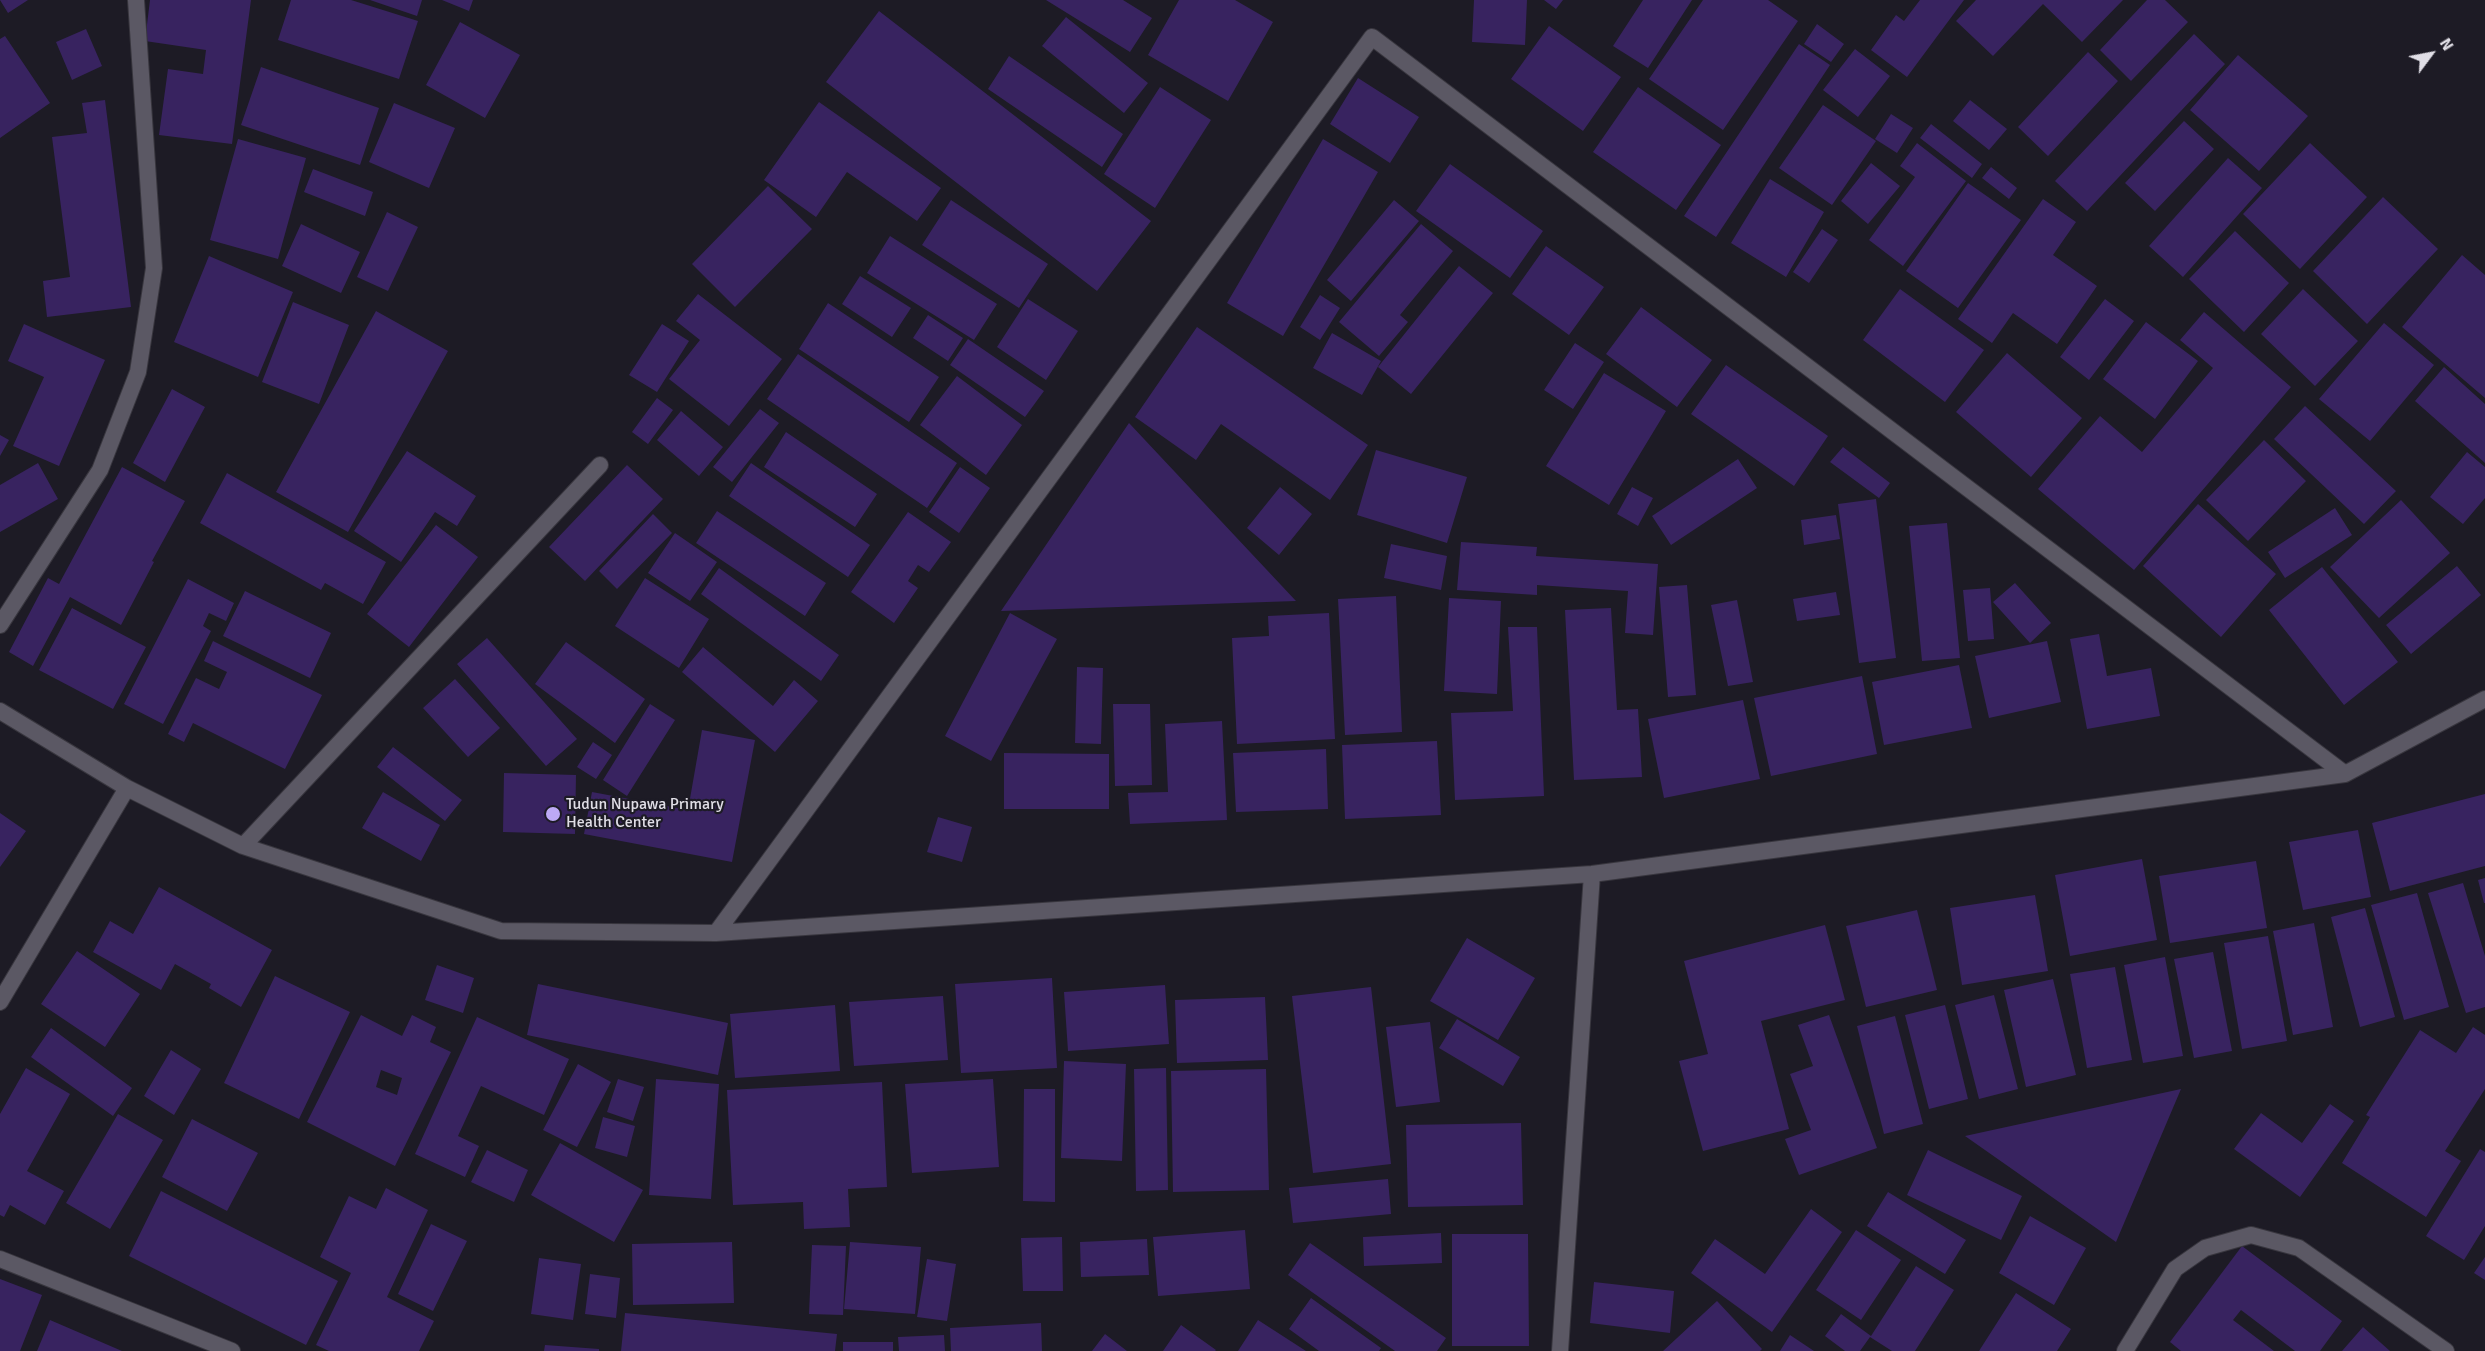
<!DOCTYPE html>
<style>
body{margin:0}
#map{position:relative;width:2485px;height:1351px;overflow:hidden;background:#1d1b25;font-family:Signika,sans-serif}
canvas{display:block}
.north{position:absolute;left:2401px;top:24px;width:60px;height:60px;-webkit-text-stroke:4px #1d1b25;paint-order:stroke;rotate:58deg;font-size:16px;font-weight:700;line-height:24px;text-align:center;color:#e0dee6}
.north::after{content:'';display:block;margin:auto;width:21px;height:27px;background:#e0dee6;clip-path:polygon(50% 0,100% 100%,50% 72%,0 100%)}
</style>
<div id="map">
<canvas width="2485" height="1351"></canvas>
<div class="north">N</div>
</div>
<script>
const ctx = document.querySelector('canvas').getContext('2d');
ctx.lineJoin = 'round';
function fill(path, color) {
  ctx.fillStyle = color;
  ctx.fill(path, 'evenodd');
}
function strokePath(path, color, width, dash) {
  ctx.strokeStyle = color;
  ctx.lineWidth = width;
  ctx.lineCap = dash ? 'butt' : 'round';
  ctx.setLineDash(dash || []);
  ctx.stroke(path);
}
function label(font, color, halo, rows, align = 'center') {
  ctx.font = font + ' Signika,sans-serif';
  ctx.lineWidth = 4.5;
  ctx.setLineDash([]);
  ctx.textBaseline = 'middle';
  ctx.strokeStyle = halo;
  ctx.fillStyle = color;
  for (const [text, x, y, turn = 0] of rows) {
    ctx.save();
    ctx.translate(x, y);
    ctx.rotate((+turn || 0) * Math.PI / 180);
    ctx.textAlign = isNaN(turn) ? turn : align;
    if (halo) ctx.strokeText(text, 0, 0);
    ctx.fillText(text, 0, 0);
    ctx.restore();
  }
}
const building = new Path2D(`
 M0 0H28L8 13Z
 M150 0H251L232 144 159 135 168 69 203 74 206 50 145 41Z
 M291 0H351L418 21 399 79 278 40Z
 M370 0H422L417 16Z
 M442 0H473L469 11Z
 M1046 0H1123L1152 18 1130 52Z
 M1179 0H1235L1273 22 1228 101 1148 55Z
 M1474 0H1527L1525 45 1472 42Z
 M1544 0H1563L1556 9Z
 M1643 0H1692L1648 68 1613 46Z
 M1703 0H1768L1798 21 1723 130 1649 79Z
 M1920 0H1964L1907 77 1871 50 1896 15 1904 21Z
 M1976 0H2123L2082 42 2043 4 1993 56 1956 21Z
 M2147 0H2165L2188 22 2131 81 2100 50Z
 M879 11 1151 221 1097 291 826 82Z
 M1066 17 1148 83 1124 113 1042 46Z
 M460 22 520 55 485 118 426 85Z
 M1817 24 1844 44 1831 62 1804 44Z
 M1549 26 1621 77 1583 131 1511 79Z
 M86 29 102 66 72 80 56 42Z
 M2194 34 2225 64 2087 211 2055 181Z
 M5 36 50 103 0 138V39Z
 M1799 44 1830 65 1716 237 1684 216Z
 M1855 49 1890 76 1858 117 1823 90Z
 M2088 52 2118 81 2048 156 2018 127Z
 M2238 55 2308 116 2259 171 2190 110Z
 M1009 56 1123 134 1102 167 988 89Z
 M261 67 379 108 360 165 241 125Z
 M1358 78 1419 117 1390 163 1330 124Z
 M1160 87 1211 120 1155 208 1104 174Z
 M1638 87 1721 145 1676 210 1593 152Z
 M105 100 131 307 47 317 43 281 70 277 52 137 87 133 82 103Z
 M1970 100 2007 129 1989 150 1953 121Z
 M819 102 941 188 917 221 847 172 816 217 764 180Z
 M394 103 455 128 429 188 369 162Z
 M1823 105 1876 141 1832 205 1779 168Z
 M1891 114 1913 128 1897 153 1875 139Z
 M2184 121 2214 149 2155 211 2125 183Z
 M1931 124 1982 164 1972 178 1920 138Z
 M238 139 306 158 278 259 210 240Z
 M1323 139 1378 172 1283 336 1227 303Z
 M1917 143 1966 181 1903 266 1869 240 1915 177 1900 166Z
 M2310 143 2367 197 2300 269 2243 214Z
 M2228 158 2262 188 2183 277 2149 246Z
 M1871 163 1900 186 1868 224 1841 201Z
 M1450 164 1543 231 1510 278 1416 211Z
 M1991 167 2017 188 2009 199 1982 178Z
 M313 169 373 192 365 216 304 192Z
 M1770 179 1824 212 1786 277 1731 243Z
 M1968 183 2021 220 1958 308 1906 271Z
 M768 186 812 229 735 307 692 264Z
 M2383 197 2438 249 2367 324 2313 271Z
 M2043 199 2076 222 2053 255 2097 286 2057 344 2013 313 1992 343 1958 319Z
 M951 200 1048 264 1019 308 922 245Z
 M1394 200 1419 221 1351 301 1327 280Z
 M387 212 418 227 388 291 357 277Z
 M301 224 360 252 341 293 282 266Z
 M1421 224 1453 251 1400 315 1408 322 1379 356 1339 322Z
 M1822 229 1838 240 1809 283 1793 272Z
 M2235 231 2289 283 2244 332 2189 279Z
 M890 236 997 304 974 340 867 273Z
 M1546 246 1604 287 1569 335 1512 294Z
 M2462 255 2485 275V398L2402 327Z
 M209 256 293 292 258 377 174 342Z
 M1459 266 1493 293 1411 394 1378 367Z
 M860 276 911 308 892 337 842 304Z
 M1900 289 1984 350 1945 402 1863 340Z
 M2303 289 2358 341 2315 386 2261 334Z
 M698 294 782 359 729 426 669 379 700 340 676 321Z
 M1320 295 1340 308 1320 340 1300 327Z
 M1028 299 1078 331 1046 380 997 347Z
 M2105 299 2134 321 2089 380 2060 357Z
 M293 302 349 325 319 404 262 382Z
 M828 303 939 377 909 422 799 349Z
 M1641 307 1712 360 1677 407 1606 354Z
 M376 311 448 351 348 532 276 492Z
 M2204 312 2291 387 2134 570 2038 489 2100 416 2142 452 2213 368 2180 340Z
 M928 315 963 338 948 361 913 338Z
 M2146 322 2198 361 2155 419 2103 379Z
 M2384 323 2434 365 2370 441 2319 399Z
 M24 324 105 360 59 466 13 446 44 377 8 361Z
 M662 324 689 341 657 392 629 375Z
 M1197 327 1368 445 1330 500 1221 424 1196 460 1135 417Z
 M1332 333 1381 361 1362 395 1313 368Z
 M968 339 1044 391 1025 417 950 365Z
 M1575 343 1604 362 1573 409 1544 390Z
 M2007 353 2082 418 2031 477 1956 412Z
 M798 354 957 463 927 508 767 399Z
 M1726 365 1828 436 1794 486 1691 414Z
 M2444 367 2485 404V463L2415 401Z
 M1604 373 1666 411 1609 505 1546 466Z
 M957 376 1022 425 986 475 920 425Z
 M172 389 205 407 165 482 133 463Z
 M657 398 673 410 648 444 632 432Z
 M2305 406 2396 491 2364 524 2274 439Z
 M760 409 779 423 732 482 713 467Z
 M681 411 723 447 699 476 657 440Z
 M1129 423 1296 601 1001 611Z
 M786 432 877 494 855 527 764 467Z
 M0 435 9 440 0 456Z
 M2264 440 2306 481 2248 541 2206 500Z
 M1843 447 1890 483 1879 498 1830 462Z
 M1376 450 1467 477 1447 543 1357 515Z
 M407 451 476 496 457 526 435 512 401 562 354 531Z
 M2467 452 2485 467V498L2463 524 2430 497Z
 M1738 459 1757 488 1671 545 1652 516Z
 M38 463 58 499 0 532V485Z
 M751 463 870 545 848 577 729 496Z
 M627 465 663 499 585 581 549 547Z
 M122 467 185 501 152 561 154 562 121 625 70 597 33 666 9 652 48 578 59 584Z
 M960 467 990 488 959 533 929 512Z
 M227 473 386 562 363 604 325 583 321 590 200 523Z
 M1280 487 1312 514 1279 555 1247 528Z
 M1632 487 1653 498 1638 526 1617 514Z
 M1876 499 1896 658 1859 663 1838 504Z
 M2401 500 2450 553 2379 618 2330 567Z
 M2198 504 2276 574 2221 637 2143 566Z
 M2335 508 2352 535 2285 578 2268 552Z
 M717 511 826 583 805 616 696 543Z
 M908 512 951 542 929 572 918 565 908 581 918 588 894 623 851 592Z
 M653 514 672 533 617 589 599 571Z
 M1836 515 1840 539 1804 545 1801 520Z
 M1947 523 1960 658 1922 661 1909 526Z
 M436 525 478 557 409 647 367 614Z
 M675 533 717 562 690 601 648 573Z
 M1461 542 1537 547 1536 556 1658 564 1653 635 1625 633 1628 591 1537 585V595L1457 590Z
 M1391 544 1447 556 1441 590 1384 578Z
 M2457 566 2481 595 2411 654 2386 625Z
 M2322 567 2398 662 2344 705 2269 610Z
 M719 568 839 655 821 681 701 594Z
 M645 578 709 619 679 668 615 626Z
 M188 579 234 603 226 621 209 613 203 626 211 631 163 724 124 704Z
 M2015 583 2051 623 2030 643 1993 602Z
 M1687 585 1696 695 1668 697 1659 587Z
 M1990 588 1994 639 1968 641 1963 590Z
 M245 591 331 633 310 678 223 636Z
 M1836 592 1840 615 1797 621 1793 599Z
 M1396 596 1402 732 1345 735 1338 599Z
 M1449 598 1501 601 1497 694 1444 691Z
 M1737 600 1753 682 1728 686 1711 605Z
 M72 608 146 647 113 709 39 670Z
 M1611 608 1617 710 1638 709 1642 777 1574 780 1565 610Z
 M1010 613 1057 639 991 761 945 736Z
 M1329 613 1335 739 1237 744 1232 638 1269 636 1268 616Z
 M1508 627H1537L1544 796 1455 800 1451 713 1513 711Z
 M2099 634 2107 676 2151 668 2160 716 2087 729 2070 639Z
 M487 638 577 739 546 766 457 664Z
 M213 641 322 695 285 769 193 723 184 742 168 734 196 678 219 689 227 672 204 661Z
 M2047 641 2061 702 1989 718 1975 656Z
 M566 642 645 699 615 743 535 684Z
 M703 647 773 706 794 680 818 701 775 752 682 672Z
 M1959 665 1972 728 1884 745 1872 682Z
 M1077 667 1103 668 1101 744 1075 743Z
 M1862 676 1877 754 1771 776 1754 698Z
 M455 679 500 728 468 757 423 708Z
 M1743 700 1760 779 1664 798 1648 719Z
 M650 704 675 720 627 796 603 780Z
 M1113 704H1150L1152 785 1115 786Z
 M1222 721 1227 820 1130 824 1128 793 1168 792 1165 724Z
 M702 730 755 740 732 862 584 834 592 792 688 810Z
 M1437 741 1441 815 1345 819 1342 745Z
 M593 742 612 755 596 779 577 767Z
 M393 747 462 800 445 821 377 767Z
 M1326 749 1328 809 1236 812 1233 753Z
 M1004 753 1109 754V809H1004Z
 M504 773 576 775 575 834 503 832Z
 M383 792 440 825 421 861 362 828Z
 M2485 794V866L2390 891 2372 823Z
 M0 813 26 831 0 867Z
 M938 817 972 827 962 862 927 852Z
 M2358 830 2371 897 2303 910 2289 842Z
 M2142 859 2157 940 2070 956 2055 875Z
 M2256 861 2267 928 2170 943 2159 876Z
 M2485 878V903H2484L2478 880Z
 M2463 883 2485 956V1007L2466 1013 2428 893Z
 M159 887 272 950 241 1007 209 988 211 984 175 964 161 990 93 952 110 921 133 934Z
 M2417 893 2449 1007 2404 1020 2371 905Z
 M2035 895 2048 971 1962 985 1950 908Z
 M2365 908 2395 1017 2360 1027 2331 917Z
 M1917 910 1937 990 1866 1007 1846 926Z
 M2314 923 2333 1027 2293 1035 2273 931Z
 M1825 925 1845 1000 1761 1021 1789 1129 1703 1151 1679 1061 1708 1054 1684 961Z
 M2268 936 2287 1041 2242 1049 2224 943Z
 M1467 938 1535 978 1498 1040 1430 1001Z
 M77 951 140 994 105 1047 41 1004Z
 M2213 952 2232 1051 2194 1058 2174 959Z
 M2165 957 2183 1056 2143 1063 2124 965Z
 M437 965 474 978 463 1013 425 1000Z
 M2115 967 2132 1060 2087 1068 2070 974Z
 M275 976 350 1012 299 1119 224 1083Z
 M1052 978 1057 1068 961 1073 955 984Z
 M2053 979 2076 1075 2026 1087 2004 990Z
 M538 984 728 1023 718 1075 527 1035Z
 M1165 985 1169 1044 1068 1051 1064 992Z
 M1371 987 1391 1164 1313 1173 1292 996Z
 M1994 995 2018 1089 1979 1099 1955 1005Z
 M943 996 948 1060 854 1066 849 1002Z
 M1265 997 1268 1060 1177 1063 1175 1000Z
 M835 1005 840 1071 735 1078 730 1014Z
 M1945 1005 1968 1099 1929 1109 1905 1015Z
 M361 1015 402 1036 412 1015 436 1027 430 1042 451 1052 395 1166 307 1122ZM381 1070 402 1078 397 1095 376 1087Z
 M1829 1015 1877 1148 1799 1175 1785 1139 1811 1130 1790 1074 1813 1066 1798 1025Z
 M1895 1016 1923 1124 1884 1134 1857 1026Z
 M477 1017 569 1059 544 1115 481 1086 458 1136 479 1146 465 1177 415 1154Z
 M1457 1019 1520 1057 1503 1086 1439 1048Z
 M1430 1022 1440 1102 1396 1107 1386 1027Z
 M2473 1027 2485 1035V1089L2445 1151 2461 1161 2426 1217 2342 1163 2370 1117 2366 1115 2420 1030 2456 1053Z
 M51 1028 132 1088 113 1116 31 1057Z
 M171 1050 201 1069 174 1115 144 1096Z
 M1064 1061 1126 1064 1122 1161 1061 1158Z
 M578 1064 611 1082 577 1147 543 1130Z
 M26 1068 70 1094 27 1171 64 1191 45 1225 10 1205 4 1217 0 1215V1114Z
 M1166 1068 1168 1190 1136 1191 1134 1069Z
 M1266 1069 1269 1190 1173 1192 1171 1071Z
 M618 1079 644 1087 633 1121 607 1112Z
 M656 1079 719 1084 711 1199 649 1195Z
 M993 1079 999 1167 912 1173 905 1084Z
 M882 1082 887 1187 848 1189 850 1227 804 1229 803 1202 733 1205 727 1090Z
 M1024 1089H1055V1202L1023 1201Z
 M2181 1089 2116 1242 1965 1136Z
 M2330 1104 2354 1121 2300 1197 2234 1149 2261 1113 2302 1143Z
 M118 1114 163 1140 110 1229 66 1203Z
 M603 1117 635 1126 627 1157 595 1148Z
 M192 1119 258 1153 227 1211 162 1177Z
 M1521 1123 1523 1205 1408 1207 1406 1125Z
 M560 1143 643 1190 614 1242 531 1195Z
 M2480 1149 2485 1152V1226L2464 1260 2426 1236Z
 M487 1150 528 1170 514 1202 471 1182Z
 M1928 1150 2022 1196 2001 1240 1907 1195Z
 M1388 1179 1391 1214 1293 1223 1289 1188Z
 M386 1188 428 1210 387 1297 434 1321 419 1351H329L316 1345 351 1273 320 1257 349 1196 376 1209Z
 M161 1191 338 1281 306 1345 129 1256Z
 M1888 1192 1966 1240 1945 1274 1867 1226Z
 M1811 1209 1842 1232 1772 1332 1691 1273 1715 1239 1765 1274Z
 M2030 1216 2086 1248 2054 1305 1999 1273Z
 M431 1224 467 1241 433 1311 398 1294Z
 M1245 1230 1250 1289 1158 1296 1153 1237Z
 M1856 1230 1901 1260 1861 1320 1816 1290Z
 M1441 1233 1442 1263 1364 1266 1363 1237Z
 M1452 1234H1528L1529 1346H1452Z
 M1062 1237 1063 1291H1023L1021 1238Z
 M1147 1239 1149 1275 1081 1277 1080 1242Z
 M732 1242 734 1303 633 1305 632 1244Z
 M850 1242 921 1247 915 1314 844 1309Z
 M1310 1243 1446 1338 1437 1351H1395L1288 1275Z
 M812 1245 846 1246 843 1315 809 1314Z
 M2242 1246 2342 1321 2320 1351H2295L2241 1310 2233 1320 2274 1351H2181L2170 1342Z
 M2485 1257V1280L2474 1273Z
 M539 1258 581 1264 573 1320 531 1314Z
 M927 1259 956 1264 947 1321 917 1317Z
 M1916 1266 1954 1290 1915 1351H1892L1870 1337 1860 1351H1845L1825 1336 1841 1314 1871 1336Z
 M590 1274 620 1278 616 1318 585 1314Z
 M0 1279 42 1295 20 1351H0Z
 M1594 1282 1674 1291 1670 1333 1590 1323Z
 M2016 1293 2071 1329 2057 1351H1979Z
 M1311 1298 1381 1348 1379 1351H1319L1289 1329Z
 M1717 1301 1762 1349 1760 1351H1663Z
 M625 1313 837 1334 835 1351H621Z
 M50 1320 122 1351H37Z
 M1258 1320 1306 1351H1238Z
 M1041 1323 1042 1351H951L950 1328Z
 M1181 1325 1216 1350 1215 1351H1163Z
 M2363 1327 2390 1351H2342Z
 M1105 1334 1127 1351H1092Z
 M944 1335 945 1351H899L898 1337Z
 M1790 1335 1814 1351H1780Z
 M843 1342H893V1351H843Z
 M545 1345 599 1349V1351H544Z`);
const minor = new Path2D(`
 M0 625 100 470 138 372 154 268 136 0
 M0 711 127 788 243 846 501 931 716 933 1592 874 2345 774 2485 699
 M243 846 600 465
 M716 933 1372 37 2345 774
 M0 1002 127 788
 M0 1259 232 1351
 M1560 1351 1592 874
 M2125 1351 2175 1269 2205 1248 2251 1235 2299 1248 2446 1351`);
const markers = [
 [553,814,8,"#bda9f5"]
];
const poiNames = [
 ["Tudun Nupawa Primary",566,805],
 ["Health Center",566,823]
];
fill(building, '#382360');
strokePath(minor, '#38363e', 18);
strokePath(minor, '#5b5864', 16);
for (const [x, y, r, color] of markers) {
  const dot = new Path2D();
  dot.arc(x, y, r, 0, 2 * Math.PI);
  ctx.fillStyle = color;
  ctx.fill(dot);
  strokePath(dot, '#1d1b25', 2);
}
label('16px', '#e0dee6', '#1d1b25', poiNames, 'left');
</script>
